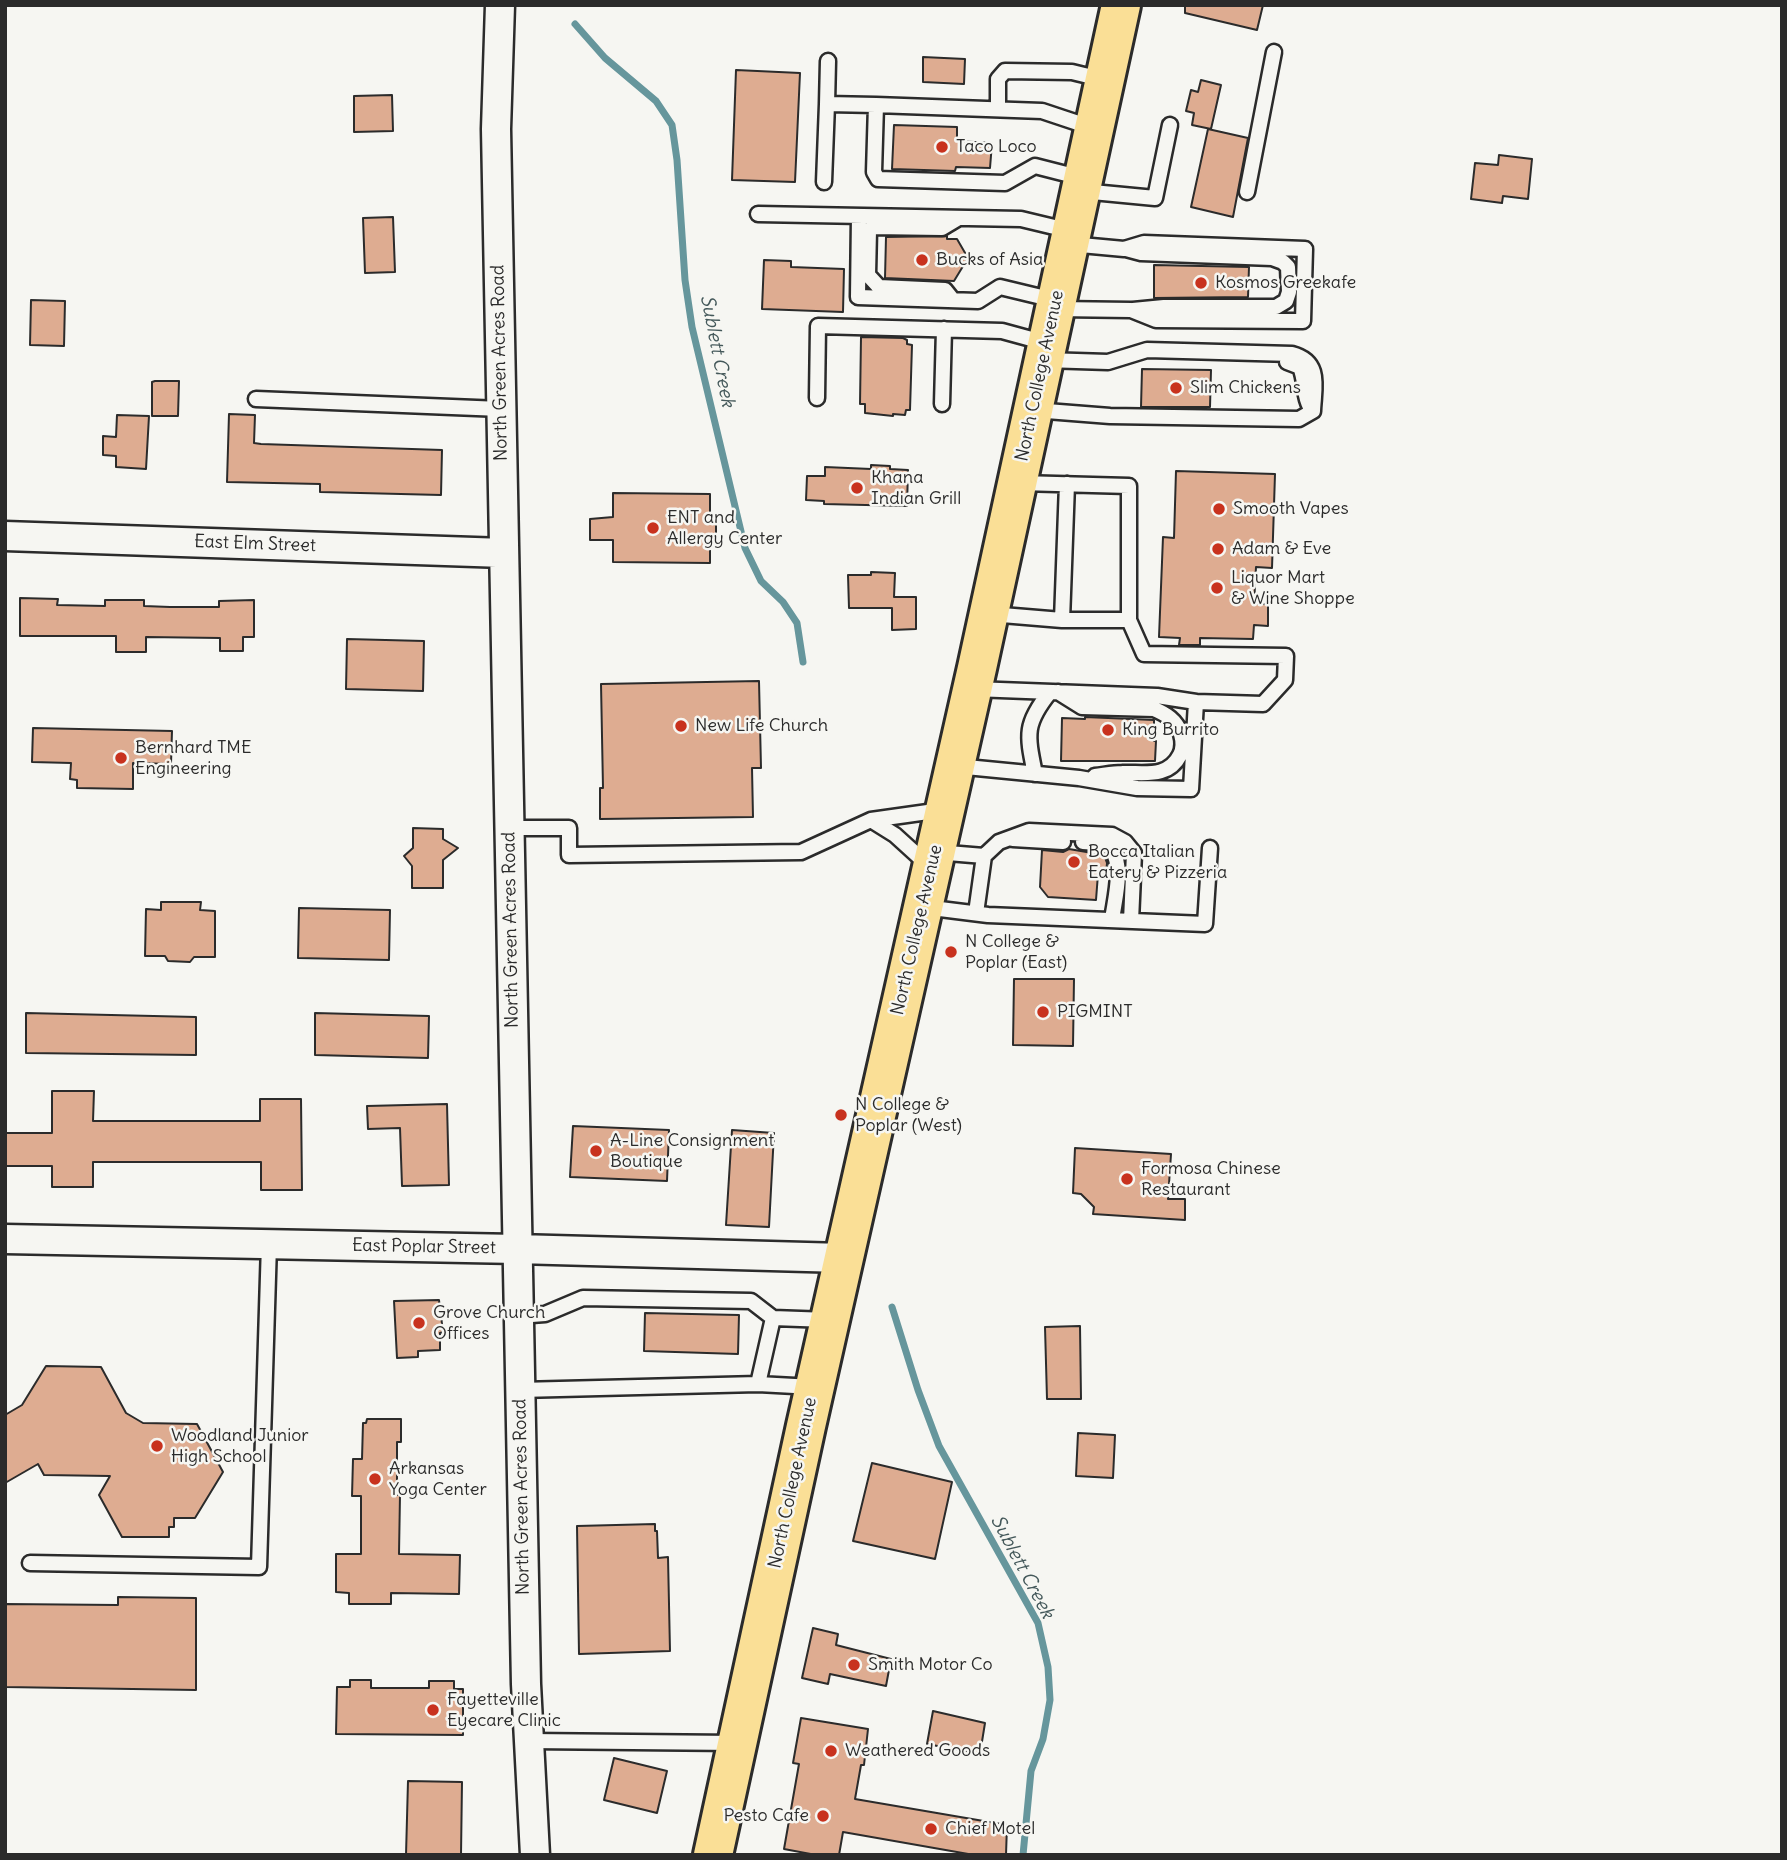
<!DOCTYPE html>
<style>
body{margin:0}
#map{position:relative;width:1787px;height:1860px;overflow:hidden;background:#f6f6f2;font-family:Delius,sans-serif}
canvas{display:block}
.frame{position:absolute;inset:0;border:7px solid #2b2b2b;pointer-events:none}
</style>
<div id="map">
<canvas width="1787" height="1860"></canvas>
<div class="frame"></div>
</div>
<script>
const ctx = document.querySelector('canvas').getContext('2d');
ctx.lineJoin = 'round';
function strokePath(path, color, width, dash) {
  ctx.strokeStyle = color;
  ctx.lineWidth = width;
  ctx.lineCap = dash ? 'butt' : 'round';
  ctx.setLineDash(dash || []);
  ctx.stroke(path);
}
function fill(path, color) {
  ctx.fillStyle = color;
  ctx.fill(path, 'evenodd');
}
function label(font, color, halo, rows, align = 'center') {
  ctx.font = font + ' Delius,sans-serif';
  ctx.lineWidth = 5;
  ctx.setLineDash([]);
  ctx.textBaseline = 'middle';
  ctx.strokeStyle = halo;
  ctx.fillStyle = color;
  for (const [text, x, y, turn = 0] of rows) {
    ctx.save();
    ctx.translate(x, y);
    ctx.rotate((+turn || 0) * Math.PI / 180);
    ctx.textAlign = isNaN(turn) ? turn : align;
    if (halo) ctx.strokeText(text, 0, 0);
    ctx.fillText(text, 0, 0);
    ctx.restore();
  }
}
const stream = new Path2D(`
 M575 24 605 58 656 101 672 125 677 160 685 280 692 327 745 548 761 581 783 602 797 623 803 662
 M892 1307 918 1390 939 1446 1038 1623 1048 1667 1050 1700 1043 1739 1031 1771 1023 1855`);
const building = new Path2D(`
 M1185 5H1263L1257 30 1185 13Z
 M923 57 965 59 964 84 923 82Z
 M736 70 800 73 795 182 732 180Z
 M1201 80 1221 85 1211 129 1192 125 1194 113 1186 111 1191 90 1198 92Z
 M392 95 393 131 354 132V96Z
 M894 125 957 127V141L992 143 990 168 956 167 955 171 892 169Z
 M1208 129 1248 138 1233 217 1191 207Z
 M1499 155 1532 159 1528 199 1503 196 1502 203 1471 199 1475 163 1498 165Z
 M393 217 395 272 365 273 363 218Z
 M947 236V239H957L968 258 954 281 885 278 886 237Z
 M764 260 791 261V267L844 269 843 312 762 309Z
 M1154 265 1249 267 1248 297 1154 298Z
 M31 300 65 301 64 346 30 345Z
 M861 337 903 338 907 340V344L912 345 910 410H906L905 415 893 414V416L865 413V404H860Z
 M1142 369 1211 370 1210 407H1141Z
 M155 381H179L178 416H152V382Z
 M229 414 255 415 254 443 261 444 442 450 441 495 320 492V484L227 482Z
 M117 415 149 416 146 469 116 467V456L103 455V436L116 437Z
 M871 465 890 466V469L908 470 907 506 824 504V501L806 500 807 476H825V467L871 469Z
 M1176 471 1275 474 1272 568 1256 567 1254 604H1268V626L1254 625 1253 639 1200 638V645H1179L1180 638 1159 637 1163 537 1174 538Z
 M613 493 710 494V518H716V539H710V563L613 562V540H590V519L613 517Z
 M871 572 895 573 894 597H916V629L892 630V608H849L848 575H871Z
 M20 598 58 599 57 605 105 606V600H144V606L170 607H219V601L254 600V637H243V651H220V638L146 637V652H116V636H20Z
 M347 639 424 641 423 691 346 689Z
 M759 681 761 768H752L753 817 600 819V788H603L601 684Z
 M1085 717 1154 720V741H1156L1155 761H1061L1062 718 1085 719Z
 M33 728 172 731 171 764 133 763V789L77 788V780L70 779 71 763 32 762Z
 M413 828 443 829V839L458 848 443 860V888H412V866L404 856 413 848Z
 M1069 849 1104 855 1107 863 1106 874H1098L1096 900 1048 897 1040 887 1042 850 1063 852Z
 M161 902H201L200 910 215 911V957H194L190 962 168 961 165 956H145L146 909 161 910Z
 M299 908 390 910 389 960 298 958Z
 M1014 979H1074L1073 1046 1013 1045Z
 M26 1013 196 1017V1055L26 1053Z
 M315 1013 429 1016 428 1058 315 1055Z
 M52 1091H94L93 1121H260V1099H301L302 1190H261V1162H93V1187H52V1166H5V1133H52Z
 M447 1104 449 1185 402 1186 400 1128 368 1129 367 1106Z
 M573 1126 669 1130 667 1181 570 1177Z
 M732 1130 774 1133 769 1227 726 1225Z
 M1075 1148 1171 1154 1168 1199H1185V1220L1093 1214 1094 1207 1081 1194 1073 1193Z
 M439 1300 443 1332 440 1333V1350L418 1351V1357L397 1358 394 1301Z
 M645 1313 739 1315 738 1354 644 1351Z
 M1080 1326 1081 1399H1047L1045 1327Z
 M46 1366 101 1367 126 1413 143 1423 197 1424 223 1472 195 1518H174V1527H169V1537H122L99 1495 110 1476 44 1475 38 1464 5 1483V1415L22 1405Z
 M367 1419H401V1442H397V1495H400L399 1554 460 1555 459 1594 391 1593V1604H349V1593L336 1592V1554H361V1496H352L353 1459H362L363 1423H366Z
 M1078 1433 1115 1435 1113 1478 1076 1476Z
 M872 1463 952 1482 935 1559 853 1541Z
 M655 1524V1531H657L658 1558 668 1557 670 1651 579 1654 577 1526Z
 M118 1597 196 1598V1690L5 1687V1604L118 1605Z
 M813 1628 838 1634 836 1645 891 1659 886 1686 830 1674 828 1684 802 1678Z
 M350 1680H371V1688H429V1681H454V1689H463V1735L336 1734 337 1687H350Z
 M933 1711 985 1723 980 1754 927 1744Z
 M801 1718 868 1729 864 1765H861L855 1799 1007 1825 1006 1855H974L843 1832 839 1855H816L784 1849 799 1764 793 1763Z
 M614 1758 667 1771 657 1813 604 1800Z
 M408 1781 462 1782 461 1855H406Z`);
const lane = new Path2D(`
 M827 104 828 61
 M998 109V79L1005 71 1072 72 1105 80
 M1082 178 1035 166 1005 183 878 179 874 172 876 105 1042 111 1093 128
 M824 182 827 104 876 105
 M1082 191 1155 198 1170 125
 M1247 192 1274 52
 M758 214 1021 219 1071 231
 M859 216 858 297 978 301 1000 287 1054 300
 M1126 249 1141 253 1272 258 1283 262 1288 267 1289 292 1286 301 1276 307H1164L1133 310
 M953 300 945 290 879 287 868 275 869 230 874 227 942 228 957 219
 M1057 309 1131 310 1156 320 1303 321 1305 249 1144 243 1124 249 1070 244
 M1287 362 1300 367C1306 381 1303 395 1310 407
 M817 398 818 326 1002 331 1046 343
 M256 399 501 409
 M942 404 944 329
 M1034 410 1110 416 1299 419 1313 411C1314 387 1322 362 1292 354L1147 350 1108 362 1045 360
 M990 614 1062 620H1129V486L1020 483
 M1062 620 1067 484
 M1129 620 1144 654 1286 656 1285 680 1263 704 1196 702
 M1058 692 1082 707 1154 709C1166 714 1176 720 1181 734 1183 741 1183 749 1180 755 1168 779 1143 772 1122 773 1113 773 1104 775 1095 776
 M956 766 1079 778 1137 788 1191 789 1196 702 1157 696 974 689
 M1035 774C1027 735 1024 724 1050 692
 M871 820 895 835 928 865
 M509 828H569V855L801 852 871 820 942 810
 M1013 839 1063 842
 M1083 842 1098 843 1111 847C1124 868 1115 897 1112 920
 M936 852 984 856
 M924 907 988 915 1205 924 1210 848
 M976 913 984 856 999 842 1029 831 1112 835 1125 842 1134 853 1131 921
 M518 1316 545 1314 583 1298 751 1301 773 1318 758 1384 520 1390
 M773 1318 828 1320
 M758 1384 813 1387
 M30 1563 259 1567 269 1244
 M529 1741 736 1743`);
const street = new Path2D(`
 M500 5 496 129 526 1684 535 1855
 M5 536 504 553
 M5 1239 517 1249 843 1258`);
const primary = new Path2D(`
 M713 1855 806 1426 977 668 1121 5`);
const markers = [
 [942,147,7,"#c8321e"],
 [922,260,7,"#c8321e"],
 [1201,283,7,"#c8321e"],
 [1176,388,7,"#c8321e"],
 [857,488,7,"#c8321e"],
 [1219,509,7,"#c8321e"],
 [653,528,7,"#c8321e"],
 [1218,549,7,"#c8321e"],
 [1217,588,7,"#c8321e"],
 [681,726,7,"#c8321e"],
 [1108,730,7,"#c8321e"],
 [121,758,7,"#c8321e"],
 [1074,862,7,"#c8321e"],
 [951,952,7,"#c8321e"],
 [1043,1012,7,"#c8321e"],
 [841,1115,7,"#c8321e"],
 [596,1151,7,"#c8321e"],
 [1127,1179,7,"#c8321e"],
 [419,1323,7,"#c8321e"],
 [157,1446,7,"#c8321e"],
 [375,1479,7,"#c8321e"],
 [854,1665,7,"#c8321e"],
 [433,1710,7,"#c8321e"],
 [831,1751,7,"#c8321e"],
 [823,1816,7,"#c8321e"],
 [931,1829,7,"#c8321e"]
];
const poiNames = [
 ["Taco Loco",956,147],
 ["Bucks of Asia",936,260],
 ["Kosmos Greekafe",1215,283],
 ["Slim Chickens",1190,388],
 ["Khana",871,478],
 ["Indian Grill",871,499],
 ["Smooth Vapes",1233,509],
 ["ENT and",667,518],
 ["Allergy Center",667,539],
 ["Adam & Eve",1232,549],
 ["Liquor Mart",1231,578],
 ["& Wine Shoppe",1231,599],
 ["New Life Church",695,726],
 ["King Burrito",1122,730],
 ["Bernhard TME",135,748],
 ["Engineering",135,769],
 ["Bocca Italian",1088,852],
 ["Eatery & Pizzeria",1088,873],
 ["N College &",965,942],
 ["Poplar (East)",965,963],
 ["PIGMINT",1057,1012],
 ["N College &",855,1105],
 ["Poplar (West)",855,1126],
 ["A-Line Consignment",610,1141],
 ["Boutique",610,1162],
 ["Formosa Chinese",1141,1169],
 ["Restaurant",1141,1190],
 ["Grove Church",433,1313],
 ["Offices",433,1334],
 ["Woodland Junior",171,1436],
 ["High School",171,1457],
 ["Arkansas",389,1469],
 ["Yoga Center",389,1490],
 ["Smith Motor Co",868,1665],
 ["Fayetteville",447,1700],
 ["Eyecare Clinic",447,1721],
 ["Weathered Goods",845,1751],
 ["Pesto Cafe",809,1816,"right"],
 ["Chief Motel",945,1829]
];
const streetNames = [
 ["North Green Acres Road",500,363,-91],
 ["North College Avenue",1040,376,-78],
 ["East Elm Street",255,544,2],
 ["North Green Acres Road",511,930,-91],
 ["North College Avenue",917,930,-77],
 ["East Poplar Street",424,1247,1],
 ["North College Avenue",793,1483,-78],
 ["North Green Acres Road",522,1497,-91]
];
const waterNames = [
 ["Sublett Creek",717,351,79],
 ["Sublett Creek",1022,1567,62]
];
strokePath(stream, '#66969c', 7);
fill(building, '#deac91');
strokePath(building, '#2b2b2b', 2);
strokePath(lane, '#2b2b2b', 19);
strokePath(street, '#2b2b2b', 33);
strokePath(primary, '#2b2b2b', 44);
strokePath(lane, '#f6f6f2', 14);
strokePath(street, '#f6f6f2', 28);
strokePath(primary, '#fadf96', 38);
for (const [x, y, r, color] of markers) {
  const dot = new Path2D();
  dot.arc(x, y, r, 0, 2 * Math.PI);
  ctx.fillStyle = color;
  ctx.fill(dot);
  strokePath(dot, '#f6f6f2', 2.5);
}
label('18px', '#2b2b2b', '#f6f6f2', poiNames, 'left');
label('18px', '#2b2b2b', '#f6f6f2', streetNames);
label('italic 19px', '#44585a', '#f6f6f2', waterNames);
</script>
